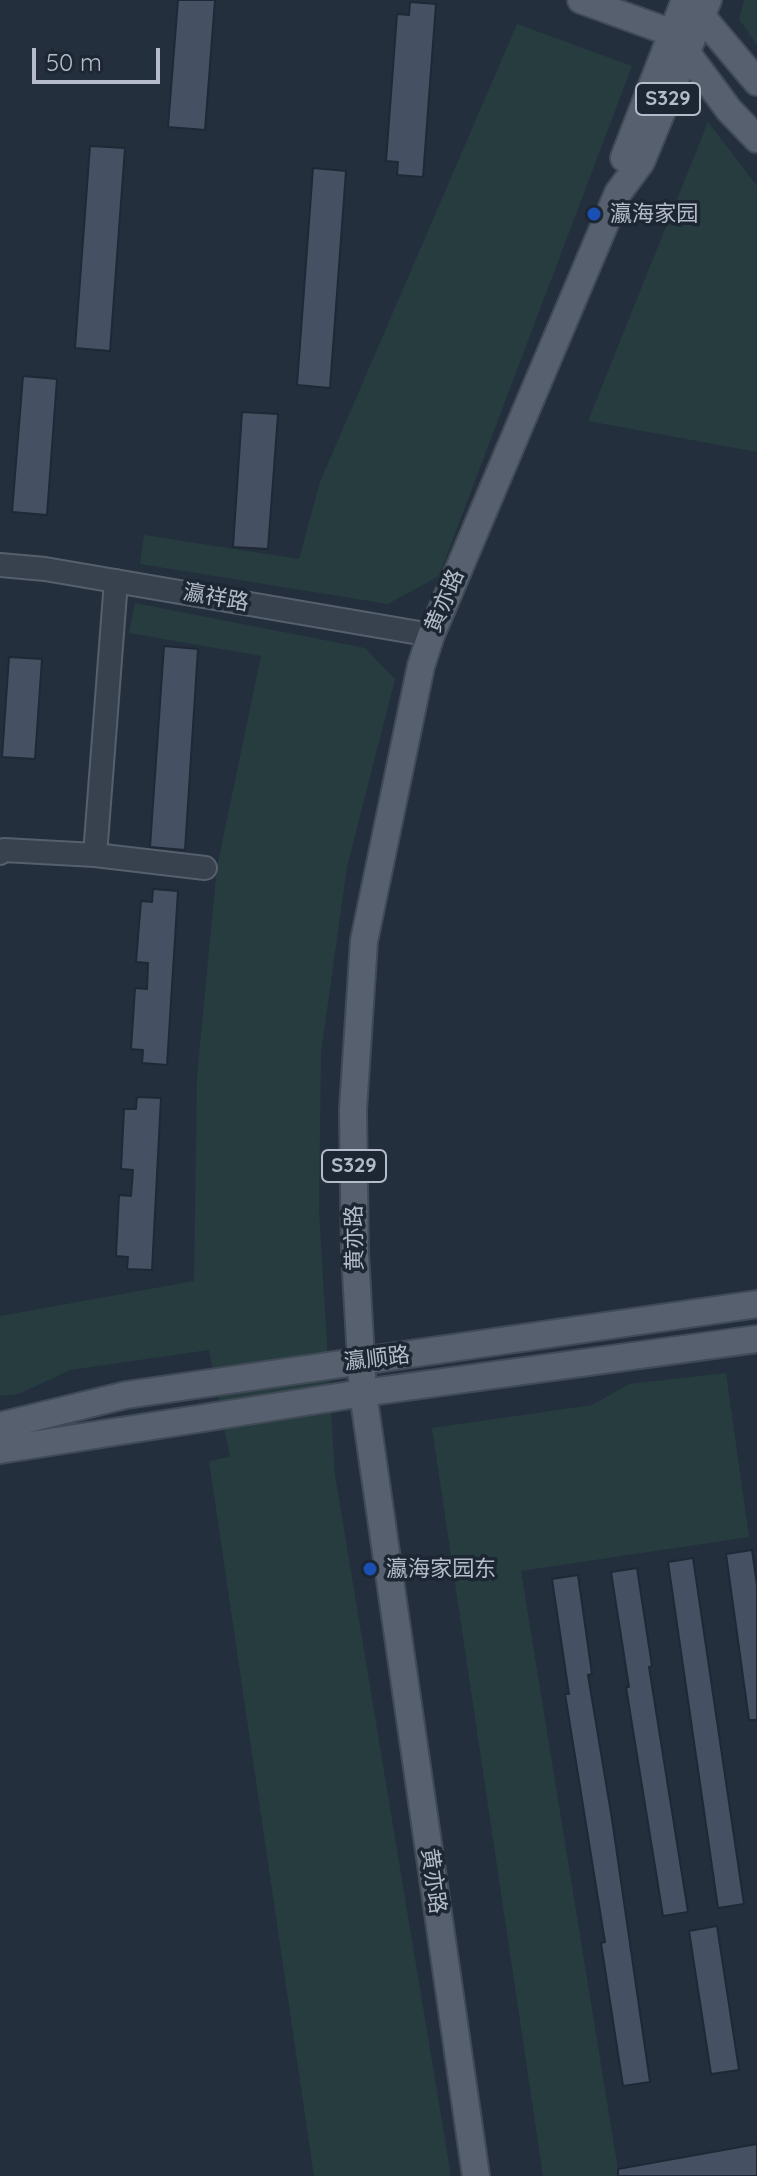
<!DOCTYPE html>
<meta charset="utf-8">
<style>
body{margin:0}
#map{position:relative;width:757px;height:2176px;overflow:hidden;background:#242f3e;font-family:Quicksand,sans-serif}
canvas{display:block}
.scale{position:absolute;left:32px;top:48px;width:128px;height:36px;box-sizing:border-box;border:4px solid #b4bcc9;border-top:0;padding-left:10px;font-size:24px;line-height:28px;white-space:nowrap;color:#b4bcc9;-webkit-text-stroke:6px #1d2633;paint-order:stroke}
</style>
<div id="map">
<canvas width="757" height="2176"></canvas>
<div class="scale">50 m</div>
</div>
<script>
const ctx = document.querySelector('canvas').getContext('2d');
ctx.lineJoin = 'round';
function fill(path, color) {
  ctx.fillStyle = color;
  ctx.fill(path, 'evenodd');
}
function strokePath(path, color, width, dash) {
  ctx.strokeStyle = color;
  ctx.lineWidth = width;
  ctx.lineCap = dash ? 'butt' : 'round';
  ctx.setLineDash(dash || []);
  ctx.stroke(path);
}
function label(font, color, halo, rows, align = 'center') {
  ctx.font = font + ' Quicksand,"Noto Sans SC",sans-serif';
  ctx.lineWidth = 7;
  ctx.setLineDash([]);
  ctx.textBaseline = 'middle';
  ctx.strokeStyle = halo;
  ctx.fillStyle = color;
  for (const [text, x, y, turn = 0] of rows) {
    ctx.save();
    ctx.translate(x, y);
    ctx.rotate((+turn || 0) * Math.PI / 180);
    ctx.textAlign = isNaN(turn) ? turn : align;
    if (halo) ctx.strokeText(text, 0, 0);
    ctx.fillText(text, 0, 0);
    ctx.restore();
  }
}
const green = new Path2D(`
 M744 0H757V45L739 19Z
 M517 24 632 66 439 576 388 604 140 564 144 535 299 559 320 482Z
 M708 122 757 186V452L588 421Z
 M135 603 365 648 395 679 347 867 321 1053 319 1212 335 1475 450 2170 449 2176H314L209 1461 230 1457 209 1350 70 1370 19 1394 0 1396V1316L194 1281 197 1076 217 867 261 656 129 633Z
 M726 1373 749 1537 521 1571 619 2176H543L432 1428 592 1405 629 1384Z`);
const building = new Path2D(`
 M178 0H215L205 130 168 127Z
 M410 2 436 4 423 177 397 175 398 162 386 161 397 14 409 15Z
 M90 146 125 148 110 351 75 348Z
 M313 168 346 171 330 388 297 385Z
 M23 376 57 379 47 515 12 512Z
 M242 412 278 414 268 549 233 547Z
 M164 646 198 649 185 850 150 847Z
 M9 657 42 659 35 759 2 757Z
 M153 889 178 891 167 1065 142 1063 143 1050 131 1049 135 988 147 989 148 963 136 962 141 901 152 902Z
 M137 1097 161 1098 152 1270 127 1269 128 1257 116 1256 119 1195 131 1196 133 1170 121 1169 124 1109H136Z
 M752 1550 757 1585V1720H749L726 1554Z
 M693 1558 744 1904 718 1908 668 1562Z
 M637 1568 652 1666 649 1667 688 1912 663 1916 626 1687H629L611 1572Z
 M578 1575 592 1674 588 1675 612 1819 650 2082 623 2086 601 1943 605 1942 565 1694H569L552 1579Z
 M717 1926 739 2070 711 2074 689 1931Z
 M757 2144V2176H618V2169Z`);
const minor = new Path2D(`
 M0 565 45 569 431 635
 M0 853 4 850 95 855 205 868
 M95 855 116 581`);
const major = new Path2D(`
 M581 0 672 33 729 110 757 139
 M692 5 757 82
 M624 158 685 0
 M0 1426 126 1395 757 1304
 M0 1450 363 1393 757 1339
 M476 2176 363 1393 355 1254 353 1110 364 941 421 666 431 635 618 193 641 162 708 0`);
const markers = [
 [594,214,8,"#1a4fb4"],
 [370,1569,8,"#1a4fb4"]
];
const shields = [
 [668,99,64],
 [354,1166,64]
];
const shieldNames = [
 ["S329",668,99],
 ["S329",354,1166]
];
const poiNames = [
 ["瀛海家园",610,214],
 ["瀛海家园东",386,1569]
];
const streetNames = [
 ["瀛祥路",216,598,10],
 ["黄亦路",445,601,-67],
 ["黄亦路",355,1238,-91],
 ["瀛顺路",377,1359,-7],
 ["黄亦路",433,1881,82]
];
fill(green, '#263c3f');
fill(building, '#455162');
strokePath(building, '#1f2835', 2);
strokePath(minor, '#565f6c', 26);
strokePath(major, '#414a57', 30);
strokePath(minor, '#38414e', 22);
strokePath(major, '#56606e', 26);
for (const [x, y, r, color] of markers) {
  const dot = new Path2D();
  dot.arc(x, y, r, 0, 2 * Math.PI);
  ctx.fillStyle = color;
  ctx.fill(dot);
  strokePath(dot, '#1d2633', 3);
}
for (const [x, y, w] of shields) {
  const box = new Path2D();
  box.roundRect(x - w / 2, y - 16, w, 32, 6);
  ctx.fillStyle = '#1d2633';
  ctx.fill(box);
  strokePath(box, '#b4bcc9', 2);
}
label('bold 20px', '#b4bcc9', null, shieldNames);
label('22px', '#b4bcc9', '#1d2633', poiNames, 'left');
label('22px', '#b4bcc9', '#1d2633', streetNames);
</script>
